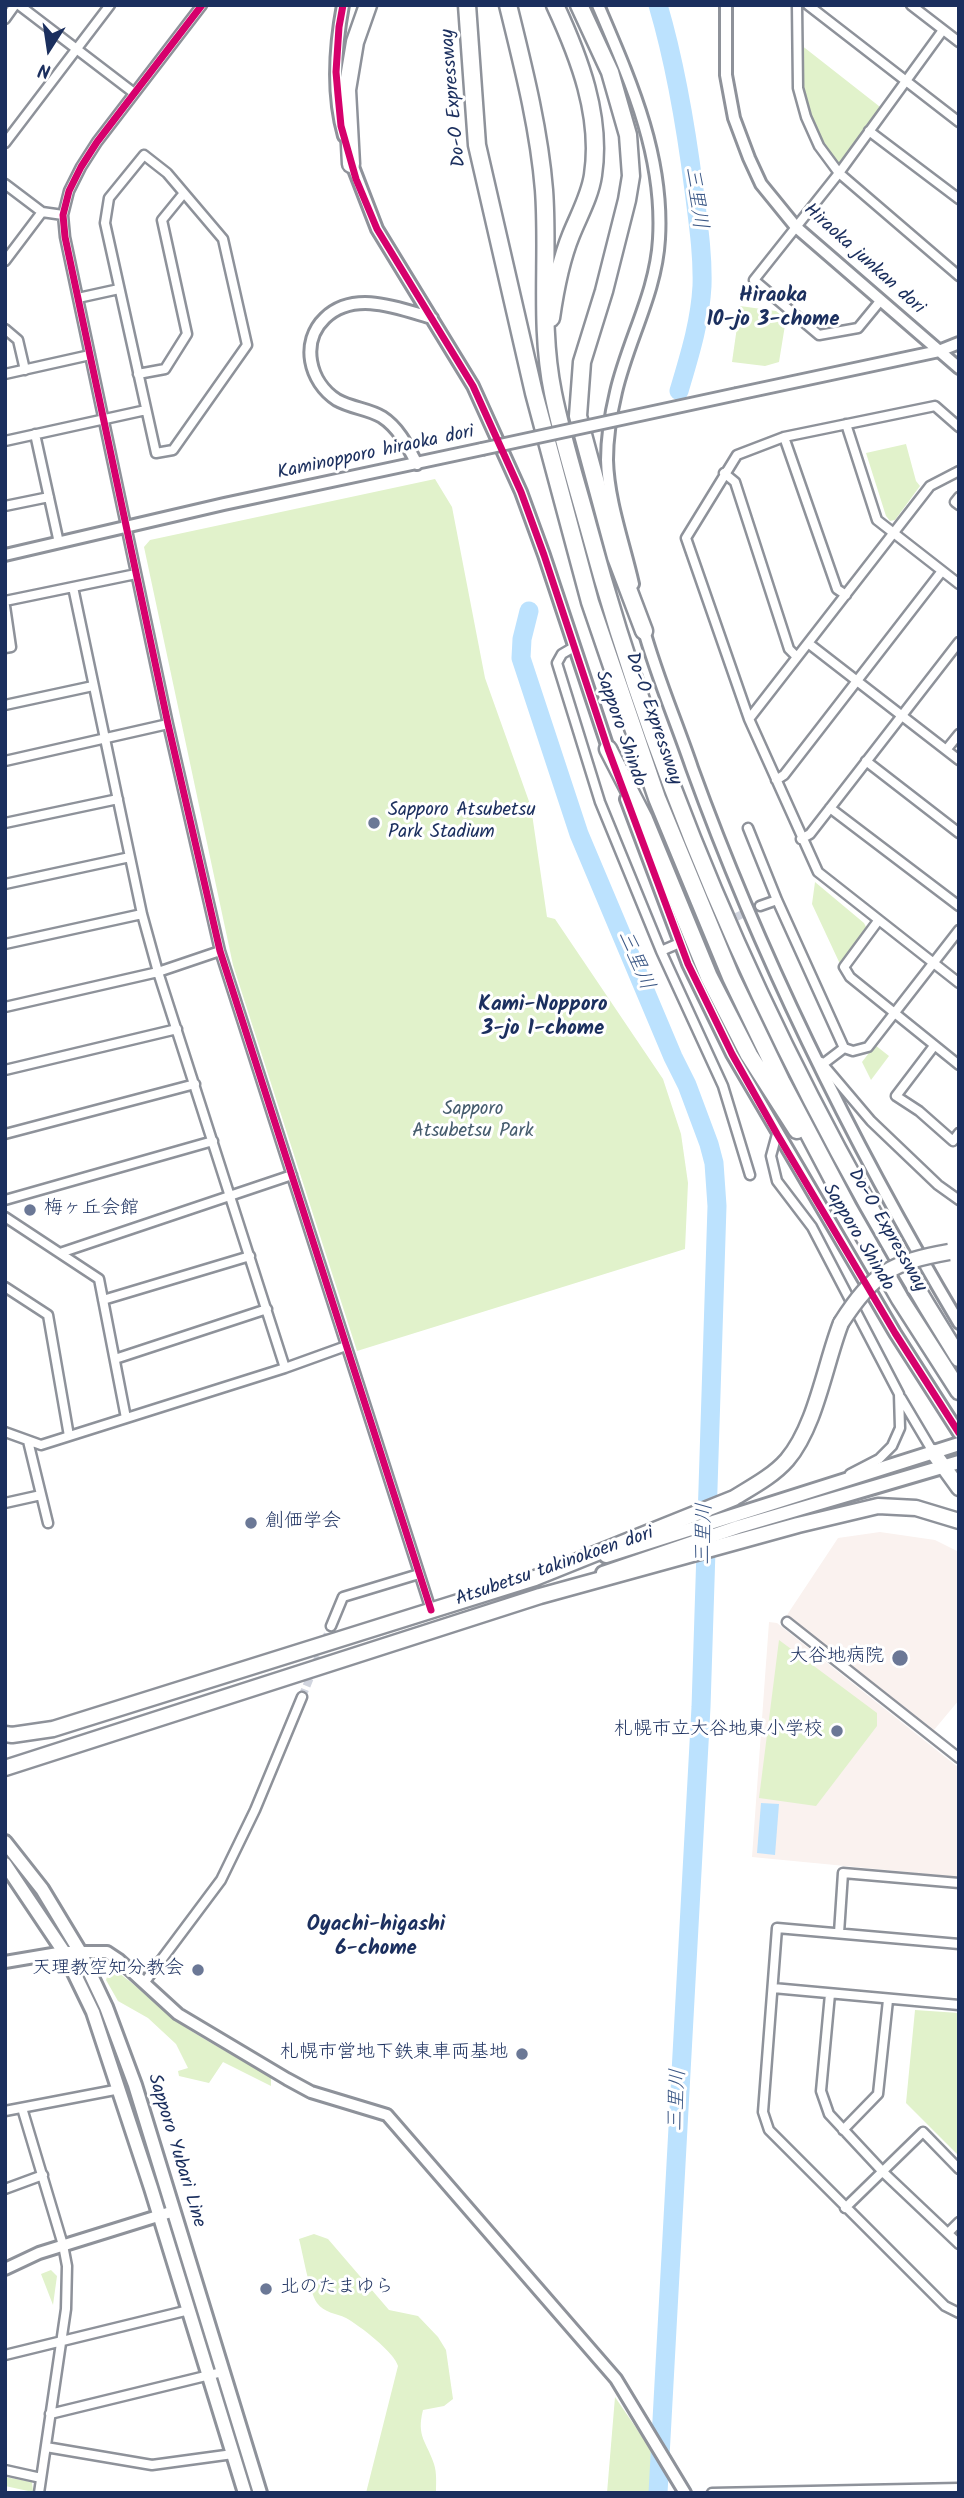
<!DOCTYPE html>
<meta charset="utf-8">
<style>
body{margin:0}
#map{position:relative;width:964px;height:2498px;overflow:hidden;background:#fff;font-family:Kalam,sans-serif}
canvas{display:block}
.frame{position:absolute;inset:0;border:7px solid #1b2f5e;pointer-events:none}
.north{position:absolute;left:14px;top:14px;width:70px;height:70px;-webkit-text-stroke:5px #fff;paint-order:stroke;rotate:192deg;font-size:19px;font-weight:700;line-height:28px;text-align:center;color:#1b2f5e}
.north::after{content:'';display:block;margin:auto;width:24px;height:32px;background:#1b2f5e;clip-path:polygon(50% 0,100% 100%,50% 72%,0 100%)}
</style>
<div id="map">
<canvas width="964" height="2498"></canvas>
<div class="frame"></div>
<div class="north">N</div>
</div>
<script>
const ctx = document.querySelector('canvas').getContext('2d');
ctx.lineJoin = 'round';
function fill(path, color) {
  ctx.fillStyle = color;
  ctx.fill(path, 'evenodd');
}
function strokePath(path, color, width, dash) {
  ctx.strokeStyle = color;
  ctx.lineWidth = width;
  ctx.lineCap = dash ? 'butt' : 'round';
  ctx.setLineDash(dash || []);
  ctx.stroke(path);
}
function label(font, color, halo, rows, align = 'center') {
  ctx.font = font + ' Kalam,"Klee One",sans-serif';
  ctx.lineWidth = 6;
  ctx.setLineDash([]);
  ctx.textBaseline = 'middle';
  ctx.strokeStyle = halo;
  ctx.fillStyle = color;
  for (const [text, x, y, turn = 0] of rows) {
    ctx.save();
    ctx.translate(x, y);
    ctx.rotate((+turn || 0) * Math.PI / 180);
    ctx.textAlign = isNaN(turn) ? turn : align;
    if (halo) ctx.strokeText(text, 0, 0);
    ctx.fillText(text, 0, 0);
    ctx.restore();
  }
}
const built = new Path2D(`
 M880 1532 935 1540 959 1552V1700L934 1730 787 1615 838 1538Z
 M769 1622 777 1623 959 1768V1877L752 1857Z`);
const green = new Path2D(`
 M796 41 884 110 839 173 819 146 798 88Z
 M740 306 776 311 786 319 779 362 765 366 732 362Z
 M906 444 916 481 920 486 895 520 890 521 886 516 866 453Z
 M435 479 452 507 485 678 531 807 547 917 555 919 663 1079 681 1134 688 1183 685 1249 357 1351 233 965 144 547 150 540Z
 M815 882 864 923 866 927 840 964 812 904Z
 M875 1045 889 1056 871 1080 862 1062Z
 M779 1640 877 1713V1726L816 1806 759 1798Z
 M110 1967C139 1985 161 2012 191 2031 217 2047 245 2062 271 2077V2086L223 2062 209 2083 179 2076 178 2071 188 2068 176 2044 148 2018 118 2001 106 1980Z
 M915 2010 959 2013V2156L906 2103Z
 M314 2234 328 2239 389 2310 418 2316 438 2337 446 2350 453 2399 444 2406 423 2410C416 2437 427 2442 434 2464 437 2473 436 2484 436 2493H366L398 2366C395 2353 359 2325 346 2318 336 2313 324 2313 317 2303 309 2291 303 2254 299 2239Z
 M51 2270 57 2276 53 2305 41 2274Z
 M615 2397 656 2457 654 2493H607Z
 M5 2477 32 2482 33 2492 5 2486Z`);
const water = new Path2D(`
 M761 1803 779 1804 775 1855 757 1853Z`);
const river = new Path2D(`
 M658 5C676 66 686 127 694 190 698 222 703 254 702 286 700 323 689 357 679 391
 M529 611 522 639 521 658 579 834 673 1057 687 1085 709 1144 714 1163 717 1206 701 1707 658 2493`);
const minorTunnel = new Path2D(`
 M693 937 760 906
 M302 1697 331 1626`);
const minor = new Path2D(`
 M19 5 134 93
 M202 5 97 142 81 167 69 191 63 215 65 237 168 724 220 951 431 1610
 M797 5 798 88 806 117 819 146 839 173 959 276
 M808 5 959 122
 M911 5 959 42
 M5 19 15 5
 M869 131 959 199
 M5 143 110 5
 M144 155 167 173 223 239 247 345 173 450 156 453 105 223 109 198Z
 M5 184 42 212
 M5 261 42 212 63 215
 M78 298 119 289
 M881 300 858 328 819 335 754 280 839 173 943 30
 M5 329 18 340 25 370
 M5 374 90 355
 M138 374 165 369 187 334 162 220 184 193
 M846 424 877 520 959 584
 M35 434 59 543
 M784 437 837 589 846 595
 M5 441 146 410
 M959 471 930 486 749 719 818 872 959 983
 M724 473 735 482 789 649 797 657
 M959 497 955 502 959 505
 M5 506 49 497
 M73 587 142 914 158 972 285 1368
 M5 601 136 574
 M5 606 11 647 5 648
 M808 643 959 760
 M574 647 562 654 557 663 600 802 661 951 675 945
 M5 705 93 686
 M749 719 686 538 737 455 784 437 935 406 959 427
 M946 750 959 734
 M5 761 168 724
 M866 761 959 833
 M776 780 784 775 942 571
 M830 808 959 906
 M5 823 118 799
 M748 828 777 900 844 1048
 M801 839 810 834 959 642
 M5 884 130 857
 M760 906 777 900
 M878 921 844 967 850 977 959 1065
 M5 944 142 914
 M661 951 723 1086 750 1175
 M5 1007 158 972 220 951
 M934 1046 896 1096 919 1111 953 1141 959 1133
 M821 1062 871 1121 938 1185 959 1200
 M823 1064 844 1048 853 1051 868 1047 959 930
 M5 1070 177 1029
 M5 1134 195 1084
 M777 1134 771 1156 777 1181 812 1227 899 1394 900 1428 892 1446 879 1459 850 1474
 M5 1200 213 1141
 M5 1217 99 1279 126 1418
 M60 1253 292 1175
 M5 1287 48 1315 69 1436
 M103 1300 250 1256
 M115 1359 267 1309
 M901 1398 933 1452
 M5 1432 41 1445 285 1368 346 1346
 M28 1441 48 1523
 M5 1503 41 1495
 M787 1622 959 1758
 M331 1626 343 1597 419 1574
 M839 1933 843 1873 959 1883
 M959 1944 777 1928 763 2112 769 2130 945 2306 959 2313
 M144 1983 221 1880 255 1810 302 1697
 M773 1988 959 2005
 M830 1994 821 2091 829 2114 884 2173 959 2244
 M22 2108 63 2245 67 2266 66 2309 39 2493
 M5 2111 120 2089
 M843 2130 878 2094 888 2000
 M5 2189 43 2175
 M845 2208 923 2132 959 2169
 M948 2233 959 2222
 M5 2355 189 2310
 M50 2414 222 2372
 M46 2447 152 2465 233 2454
 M5 2470 41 2478
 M712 2493 959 2488`);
const tertiary = new Path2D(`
 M343 5C335 48 332 94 344 136
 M598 5C630 80 664 155 659 239 656 293 628 340 616 392 611 413 607 438 607 460 608 501 624 544 633 584
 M726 5V75L734 118 749 158 761 184 796 227 959 368
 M350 159 377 229 473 386 521 492 544 555 610 754
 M737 394 939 351 959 343
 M417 464C408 447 399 428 382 417 369 409 351 408 337 400 309 382 300 342 325 318 354 290 398 308 432 318
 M5 555 224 504 482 449
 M643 627C656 675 676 721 692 768 762 961 854 1146 959 1323
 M626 799 688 964 732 1054 895 1333 959 1433
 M5 1962 64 1952H107L119 1960 178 2014 287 2079 311 2092 387 2115 616 2379 685 2493
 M5 2269 39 2253 174 2211`);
const secondary = new Path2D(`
 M606 1556 959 1444
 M603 1573 738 1527 959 1462`);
const primary = new Path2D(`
 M5 1842 42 1889 80 1952 106 2007 135 2085 260 2493
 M5 1864 64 1952 93 2012 151 2188 245 2493`);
const trunk = new Path2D(`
 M933 1452 959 1488
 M5 1734 12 1735 53 1729 535 1578 734 1498C752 1487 773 1476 787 1460 816 1426 825 1364 841 1323
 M5 1768 540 1596 798 1525 878 1506 916 1508 959 1521`);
const motorway = new Path2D(`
 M467 5 477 145 534 393 590 602 657 798 731 977 781 1081 848 1208 900 1299 959 1391
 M508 5C523 66 539 128 544 190 549 258 539 325 553 393 562 438 576 482 588 526 667 821 797 1100 959 1358
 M579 5 610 72 628 135 631 176 627 200 604 291 582 362 578 416 616 557 644 631
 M351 164 347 90 355 42 368 5
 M551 318C555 290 560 262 571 235 579 215 590 196 593 175 602 116 579 57 555 5
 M608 749 644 819 709 977 749 1055 797 1130`);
const tertiaryBridge = new Path2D(`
 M482 449 737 394`);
const trunkBridge = new Path2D(`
 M841 1323C873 1273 892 1262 949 1252`);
const cycleway = new Path2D(`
 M202 5 97 142 81 167 69 191 63 215 65 237 168 724 220 951 431 1610
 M343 5 339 27 336 72 338 95 341 126 356 179 377 229 473 386 521 492 544 555 608 749 688 964 732 1054 777 1134 895 1333 959 1433`);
const markers = [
 [374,823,7,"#6b7896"],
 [30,1210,7,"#6b7896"],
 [251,1523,7,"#6b7896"],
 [900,1658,9,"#6b7896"],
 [837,1731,7,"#6b7896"],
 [198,1970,7,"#6b7896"],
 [522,2054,7,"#6b7896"],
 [266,2289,7,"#6b7896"]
];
const streetNames = [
 ["Do-O Expressway",455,98,-95],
 ["Hiraoka junkan dori",863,260,42],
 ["Kaminopporo hiraoka dori",376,454,-12],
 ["Do-O Expressway",652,719,71],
 ["Sapporo Shindo",619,729,71],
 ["Do-O Expressway",886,1231,60],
 ["Sapporo Shindo",857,1238,59],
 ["Atsubetsu takinokoen dori",555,1568,-19],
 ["Sapporo Yubari Line",175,2151,73]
];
const poiNames = [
 ["Sapporo Atsubetsu",388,812],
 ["Park Stadium",388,834],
 ["梅ヶ丘会館",44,1210],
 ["創価学会",265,1523],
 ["大谷地病院",884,1658,"right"],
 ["札幌市立大谷地東小学校",823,1731,"right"],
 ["天理教空知分教会",184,1970,"right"],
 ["札幌市営地下鉄東車両基地",508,2054,"right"],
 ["北のたまゆら",280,2289]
];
const parkNames = [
 ["Sapporo",473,1111],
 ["Atsubetsu Park",473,1133]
];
const waterNames = [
 ["三里川",694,198,82],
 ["三里川",634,961,67],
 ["三里川",706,1534,-88],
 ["三里川",679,2100,-87]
];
const neighbourhoodNames = [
 ["Hiraoka",773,297],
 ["10-jo 3-chome",773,321],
 ["Kami-Nopporo",543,1006],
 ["3-jo 1-chome",543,1030],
 ["Oyachi-higashi",376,1926],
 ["6-chome",376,1950]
];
fill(built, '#faf2ef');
fill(green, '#e1f2cb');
fill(water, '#bce2fe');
strokePath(river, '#bce2fe', 19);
strokePath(minorTunnel, '#d1d5df', 8, [8, 4]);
strokePath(minor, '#8e929a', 13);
strokePath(tertiary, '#8e929a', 16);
strokePath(secondary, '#8e929a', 18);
strokePath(primary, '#8e929a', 18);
strokePath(trunk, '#8e929a', 19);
strokePath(motorway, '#8e929a', 21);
strokePath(minor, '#fff', 8);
strokePath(tertiary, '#fff', 10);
strokePath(secondary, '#fff', 12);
strokePath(primary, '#fff', 12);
strokePath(trunk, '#fff', 14);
strokePath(motorway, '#fff', 16);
strokePath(tertiaryBridge, '#8e929a', 16, []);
strokePath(trunkBridge, '#8e929a', 19, []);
strokePath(tertiaryBridge, '#fff', 10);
strokePath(trunkBridge, '#fff', 14);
strokePath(cycleway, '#d6006c', 7);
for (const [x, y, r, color] of markers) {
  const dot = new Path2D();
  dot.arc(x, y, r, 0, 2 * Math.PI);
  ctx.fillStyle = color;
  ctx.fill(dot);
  strokePath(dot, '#fff', 2.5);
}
label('19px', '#1b2f5e', '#fff', streetNames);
label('19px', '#1b2f5e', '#fff', poiNames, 'left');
label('19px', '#465d6e', '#fff', parkNames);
label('italic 21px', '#3c5886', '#fff', waterNames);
label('bold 21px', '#1b2f5e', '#fff', neighbourhoodNames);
</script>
